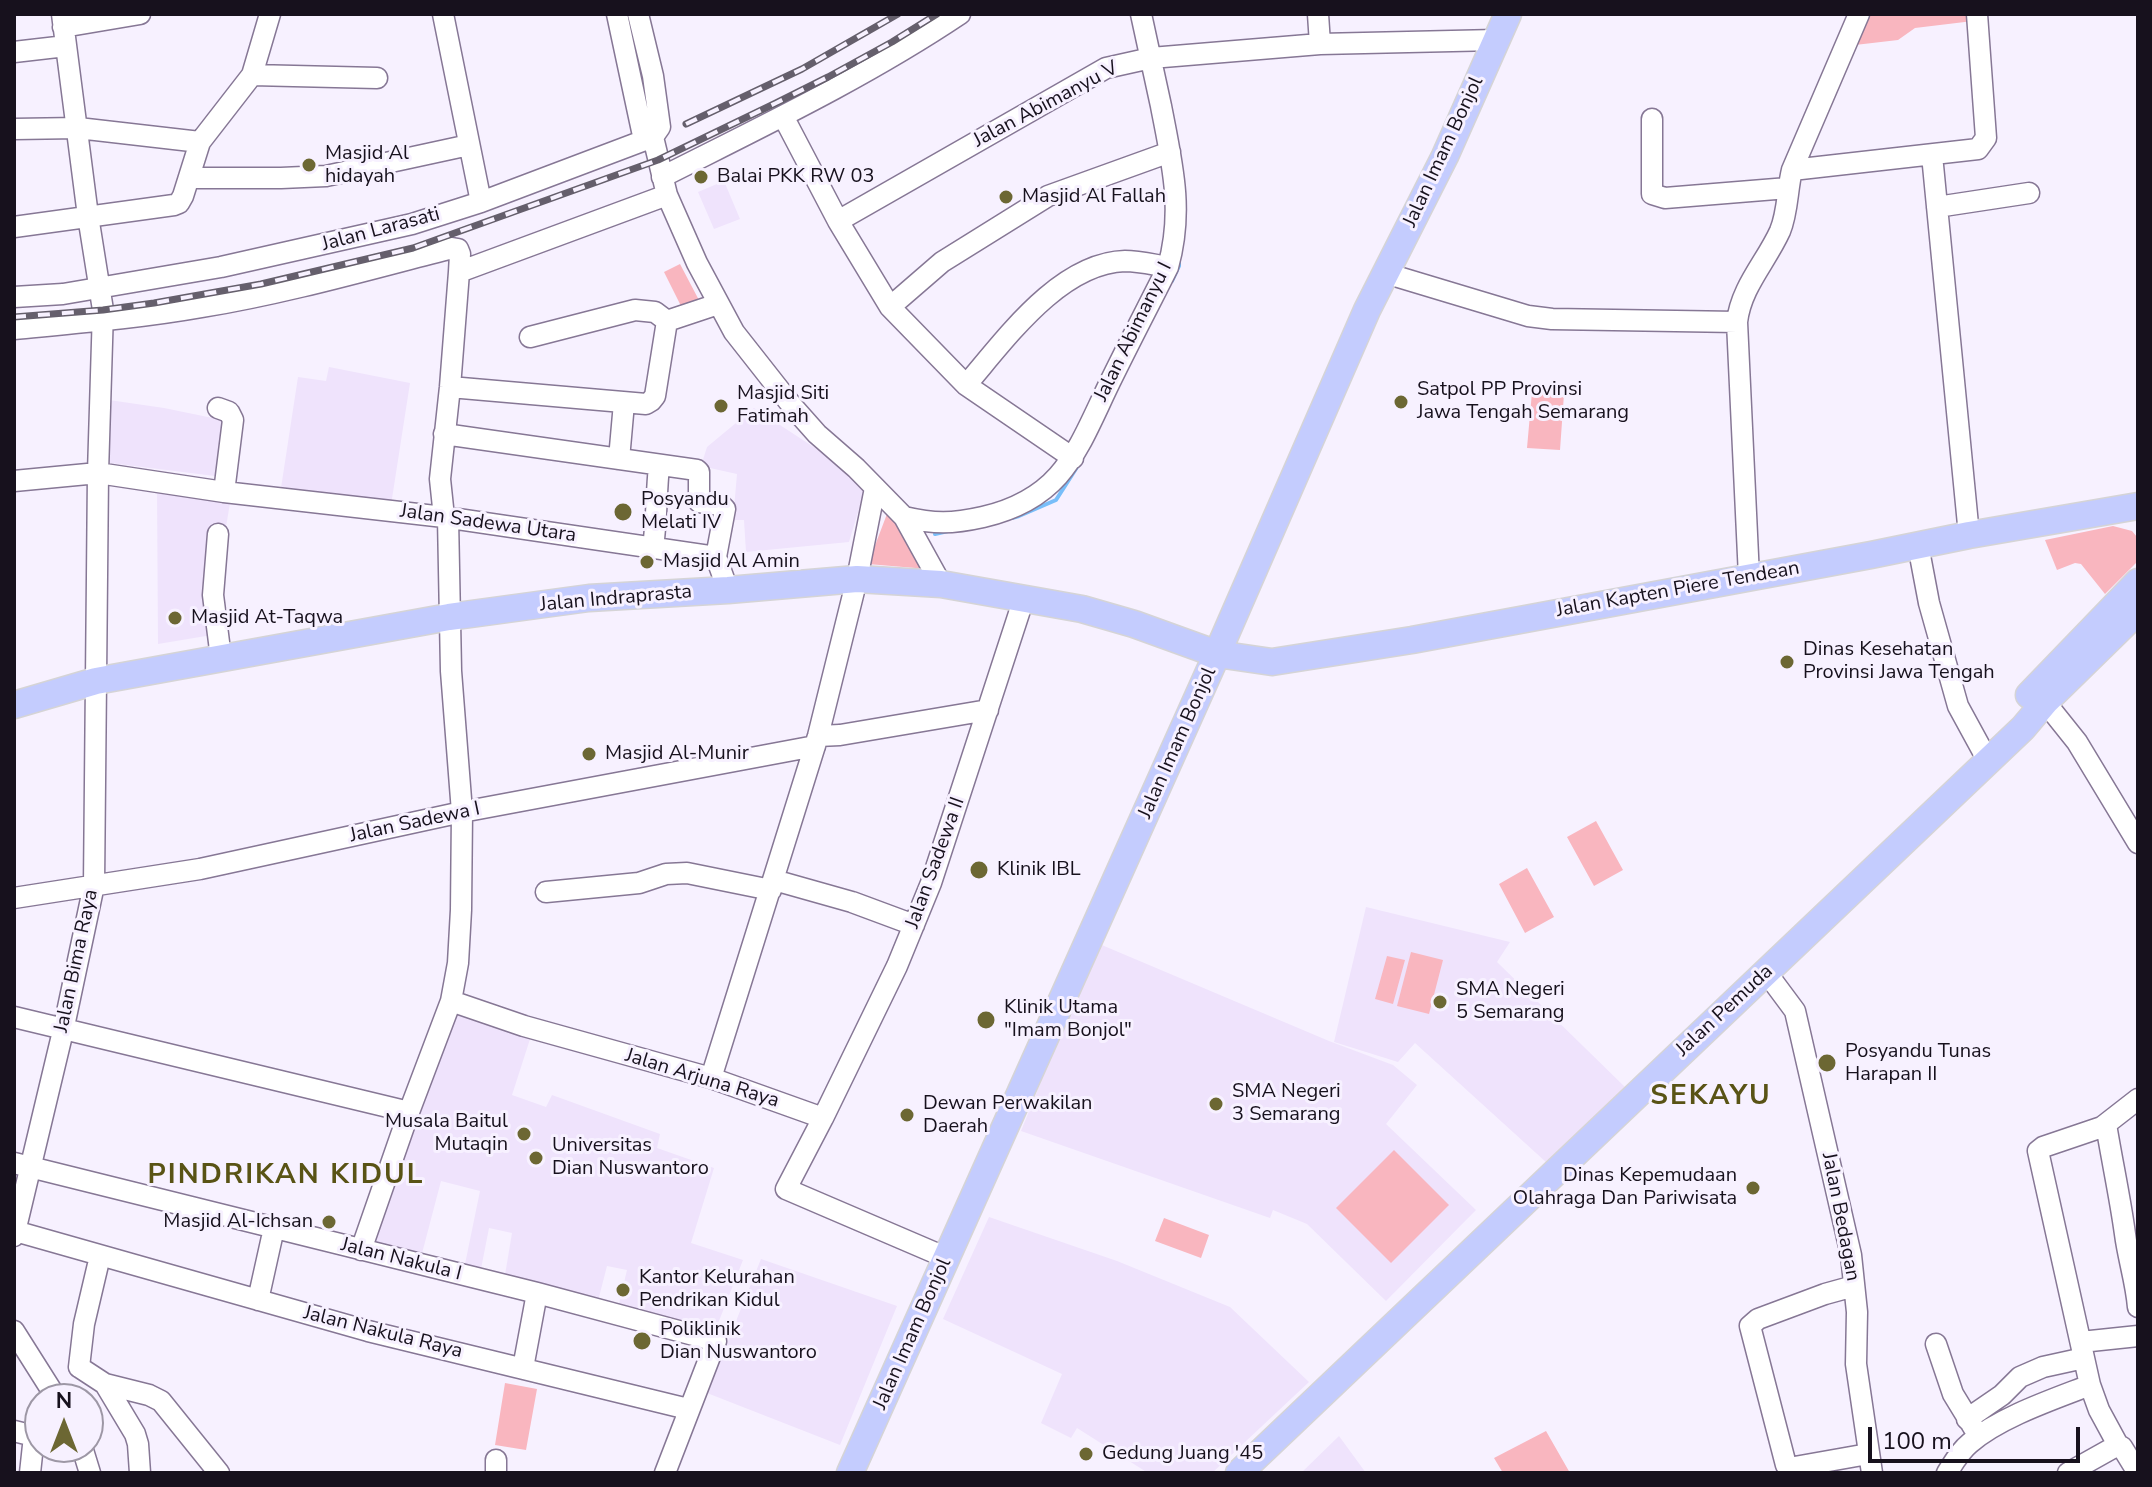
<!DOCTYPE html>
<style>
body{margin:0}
#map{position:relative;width:2152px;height:1487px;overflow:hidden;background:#f7f1ff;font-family:"Nunito Sans",sans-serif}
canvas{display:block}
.frame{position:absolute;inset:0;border:16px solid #17111d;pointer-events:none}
.north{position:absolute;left:24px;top:1383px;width:80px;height:80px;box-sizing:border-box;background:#f7f1ff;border:2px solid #9d97a5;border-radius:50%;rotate:0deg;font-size:22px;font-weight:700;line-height:32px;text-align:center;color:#17111d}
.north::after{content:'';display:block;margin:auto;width:28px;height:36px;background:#6c6733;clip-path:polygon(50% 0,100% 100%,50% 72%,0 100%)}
.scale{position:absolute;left:1868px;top:1427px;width:212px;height:36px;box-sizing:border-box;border:4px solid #17111d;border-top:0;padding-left:10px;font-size:24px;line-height:28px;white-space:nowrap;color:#17111d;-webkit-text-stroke:6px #f7f1ff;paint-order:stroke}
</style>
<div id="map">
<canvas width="2152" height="1487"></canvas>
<div class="frame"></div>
<div class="north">N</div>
<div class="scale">100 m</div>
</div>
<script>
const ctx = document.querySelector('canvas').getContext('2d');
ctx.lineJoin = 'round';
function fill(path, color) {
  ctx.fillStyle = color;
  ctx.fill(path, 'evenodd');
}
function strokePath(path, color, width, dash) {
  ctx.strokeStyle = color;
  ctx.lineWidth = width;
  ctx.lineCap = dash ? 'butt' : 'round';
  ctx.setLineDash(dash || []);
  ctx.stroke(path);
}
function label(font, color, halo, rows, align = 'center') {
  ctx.font = font + ' "Nunito Sans",sans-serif';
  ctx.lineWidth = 6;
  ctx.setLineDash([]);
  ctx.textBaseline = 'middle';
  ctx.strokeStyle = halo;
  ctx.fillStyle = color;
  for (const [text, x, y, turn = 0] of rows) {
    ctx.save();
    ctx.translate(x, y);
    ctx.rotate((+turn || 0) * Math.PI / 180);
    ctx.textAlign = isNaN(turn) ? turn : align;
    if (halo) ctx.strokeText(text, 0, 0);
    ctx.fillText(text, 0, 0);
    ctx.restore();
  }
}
const built = new Path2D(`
 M724 181 740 219 714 229 698 192Z
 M329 367 410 383 391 505 281 488 298 377 326 381Z
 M109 400 164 408 237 423 231 478 102 462Z
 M754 408 867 482 849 542 746 552 744 520H733L737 474 701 466 707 447Z
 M157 487 231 497 220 563 218 634 158 644Z
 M1366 907 1510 942 1497 962 1626 1088 1547 1163 1415 1043 1398 1062 1334 1042Z
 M1097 943 1329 1041 1393 1065 1417 1085 1386 1124 1476 1210 1386 1301 1307 1224 1273 1210 1270 1218 1021 1131Z
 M445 1004 531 1036 512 1095 546 1107 552 1095 660 1134 657 1148 714 1168 691 1243 743 1260 715 1331 619 1304 627 1270 607 1266 598 1301 504 1281 512 1233 489 1228 480 1274 464 1269 480 1191 441 1181 420 1261 355 1245Z
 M989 1217 1117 1261 1230 1307 1309 1382 1212 1473H1148L1077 1428 1071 1438 1041 1423 1062 1374 943 1319Z
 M761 1259 897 1306 840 1445 707 1393Z
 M1339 1436 1366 1473H1301Z`);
const green = new Path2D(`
 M1868 14H1972L1973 21 1915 28 1898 40 1855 45Z
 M680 264 701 304 684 312 664 272Z
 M1532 392 1564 394 1560 450 1527 448Z
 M890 506 927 569 868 564Z
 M2113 526 2132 531 2137 537 2138 561 2105 594 2081 564 2075 563 2057 570 2045 540Z
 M1596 821 1623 870 1594 886 1567 837Z
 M1527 868 1554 917 1525 933 1499 884Z
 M1411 952 1443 960 1429 1014 1397 1006Z
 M1387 956 1405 960 1393 1004 1375 999Z
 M1394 1150 1449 1205 1391 1263 1336 1208Z
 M1164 1218 1209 1235 1201 1258 1155 1241Z
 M505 1383 537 1389 526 1450 495 1445Z
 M1546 1431 1570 1473H1503L1494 1458Z`);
const stream = new Path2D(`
 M1172 281 1179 266V259
 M1012 518 1019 516 1056 500 1079 464
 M935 534 948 531`);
const minor = new Path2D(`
 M443 14 481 202
 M617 14 642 131 653 137
 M638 14 653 76 660 127 653 137
 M1318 14 1320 44
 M63 27 140 14
 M14 52 66 46
 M252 75 377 78
 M783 116 838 221 890 307 966 385 1073 458
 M1652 119V194L1665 198 1788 188
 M14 129 78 128 200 142
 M653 137 667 195 697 263 734 332 793 407 817 434 856 468 904 517 941 584
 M1932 155 1969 535
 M1792 170 1978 149 1986 138 1977 14
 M662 177C763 126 866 77 960 14
 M189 178H281L326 176 469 145
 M1937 207 2029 193
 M838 221 1106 68 1151 58 1320 44 1496 40
 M14 227 174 205 179 203 183 196 200 142 252 75 270 14
 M459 272 667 195
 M1385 273 1528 316 1552 319 1737 322
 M14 297 63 294 221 267 412 224 481 202 653 137
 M890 307 942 262 1048 196 1170 152
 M14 329C77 323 140 318 202 307 287 293 370 269 452 248L458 249 460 254 459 272 450 387 440 479 444 517
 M530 337 635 310 655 312 667 321
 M966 385C1005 340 1059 263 1125 261 1139 261 1155 265 1168 267
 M450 387 646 404 651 401 655 396 667 321 718 304
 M218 408 229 412 233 420 224 492
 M444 434 697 470 699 472V502L721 505 725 509 716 557
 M619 459 624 403
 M14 481 98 473 224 492 444 517 716 557 728 590
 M904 517C934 524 952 524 983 517 1064 498 1077 450 1110 382 1129 343 1149 305 1168 267 1184 210 1172 163 1161 106 1154 75 1148 45 1141 14
 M448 518 451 671 462 812 461 910 458 963 451 1001
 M218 534 213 595 221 658
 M1918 545 1929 603 1958 706 1988 761
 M653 547C657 520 656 494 659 466
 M1749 577 1737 322C1741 287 1766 262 1780 231 1788 212 1787 190 1792 170L1859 14
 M2045 702 2077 742 2138 843
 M818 736 840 735 988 710
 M774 880 852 902 914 925
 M546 892 639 883 666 874 687 873 771 890
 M14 898 200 869 462 812 815 746
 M1766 972 1795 1011 1851 1255 1857 1312 1856 1364 1872 1473
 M14 1017 409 1112
 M711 1078 818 736 857 579 875 488
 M823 1118 897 966 931 883 1024 598
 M2106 1124C2112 1161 2120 1197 2125 1234 2128 1258 2136 1282 2138 1307
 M14 1163 537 1293 716 1341 665 1473
 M15 1231 368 1331 688 1409
 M14 1236 63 1031 94 885 98 473 103 310 88 216 62 14
 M361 1250 409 1112 451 1001 524 1026 711 1078 823 1118 786 1189 947 1258
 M1854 1286 1825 1294 1758 1319 1750 1326 1786 1465 1789 1468 1868 1454
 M258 1300 274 1228
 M14 1331 57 1399
 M2081 1342 2138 1336
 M1936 1344 1953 1394 1975 1430
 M79 1367 105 1384 149 1395 161 1401 219 1473
 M79 1367 84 1324 100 1256
 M523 1368 537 1293
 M105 1384 135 1434 138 1444 140 1473
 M1967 1419 2002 1395 2020 1377 2043 1367 2084 1358
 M14 1431 34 1436 30 1473
 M82 1447 90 1473
 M496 1473V1460
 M1947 1473C1954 1462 1960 1451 1970 1443 2000 1417 2054 1399 2090 1385
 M2068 1473 2118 1445
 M2138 1473 2122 1447 2118 1445 2099 1410 2090 1385 2038 1151 2043 1147 2102 1127 2138 1099`);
const major = new Path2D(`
 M2029 695 2138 582
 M14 705 96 681 449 617 589 598 728 590 857 579 941 584 1082 609 1134 624 1217 654 1272 662 1412 640 1871 555 1969 535 2138 506
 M850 1473 1217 654 1367 310 1445 156 1508 14
 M1239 1473 2023 728 2045 702 2138 611`);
const rail = new Path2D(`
 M686 124 802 69 898 14
 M14 317 103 310 154 303 261 284 413 248 658 160 776 103 828 77 892 42 937 14`);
const markers = [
 [309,165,8,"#6c6733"],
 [701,177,8,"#6c6733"],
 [1006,197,8,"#6c6733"],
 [1401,402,8,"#6c6733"],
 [721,406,8,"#6c6733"],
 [623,512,10,"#6c6733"],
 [647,562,8,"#6c6733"],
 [175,618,8,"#6c6733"],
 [1787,662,8,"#6c6733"],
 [589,754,8,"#6c6733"],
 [979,870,10,"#6c6733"],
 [1440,1002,8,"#6c6733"],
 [986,1020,10,"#6c6733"],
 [1827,1063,10,"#6c6733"],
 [1216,1104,8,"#6c6733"],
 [907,1115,8,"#6c6733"],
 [524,1134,8,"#6c6733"],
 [536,1158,8,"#6c6733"],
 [1753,1188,8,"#6c6733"],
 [329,1222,8,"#6c6733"],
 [623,1290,8,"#6c6733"],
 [642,1341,10,"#6c6733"],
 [1086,1454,8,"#6c6733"]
];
const streetNames = [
 ["Jalan Abimanyu V",1046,105,-28],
 ["Jalan Imam Bonjol",1444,152,-65],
 ["Jalan Larasati",381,230,-15],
 ["Jalan Abimanyu I",1134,332,-64],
 ["Jalan Sadewa Utara",488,524,8],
 ["Jalan Kapten Piere Tendean",1678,590,-10],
 ["Jalan Indraprasta",616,599,-5],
 ["Jalan Imam Bonjol",1178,743,-66],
 ["Jalan Sadewa I",415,823,-12],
 ["Jalan Sadewa II",936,863,-70],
 ["Jalan Bima Raya",77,961,-78],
 ["Jalan Pemuda",1725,1011,-43],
 ["Jalan Arjuna Raya",702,1079,17],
 ["Jalan Bedagan",1840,1217,79],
 ["Jalan Nakula I",401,1260,14],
 ["Jalan Nakula Raya",383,1333,14],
 ["Jalan Imam Bonjol",913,1334,-66]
];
const poiNames = [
 ["Masjid Al",325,154],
 ["hidayah",325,177],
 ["Balai PKK RW 03",717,177],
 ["Masjid Al Fallah",1022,197],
 ["Satpol PP Provinsi",1417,390],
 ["Jawa Tengah Semarang",1417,413],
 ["Masjid Siti",737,394],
 ["Fatimah",737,417],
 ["Posyandu",641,500],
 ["Melati IV",641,523],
 ["Masjid Al Amin",663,562],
 ["Masjid At-Taqwa",191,618],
 ["Dinas Kesehatan",1803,650],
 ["Provinsi Jawa Tengah",1803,673],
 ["Masjid Al-Munir",605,754],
 ["Klinik IBL",997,870],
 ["SMA Negeri",1456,990],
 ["5 Semarang",1456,1013],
 ["Klinik Utama",1004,1008],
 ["\"Imam Bonjol\"",1004,1031],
 ["Posyandu Tunas",1845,1052],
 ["Harapan II",1845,1075],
 ["SMA Negeri",1232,1092],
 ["3 Semarang",1232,1115],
 ["Dewan Perwakilan",923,1104],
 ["Daerah",923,1127],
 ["Musala Baitul",508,1122,"right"],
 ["Mutaqin",508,1145,"right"],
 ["Universitas",552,1146],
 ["Dian Nuswantoro",552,1169],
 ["Dinas Kepemudaan",1737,1176,"right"],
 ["Olahraga Dan Pariwisata",1737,1199,"right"],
 ["Masjid Al-Ichsan",313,1222,"right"],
 ["Kantor Kelurahan",639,1278],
 ["Pendrikan Kidul",639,1301],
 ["Poliklinik",660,1330],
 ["Dian Nuswantoro",660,1353],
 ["Gedung Juang '45",1102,1454]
];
const districtNames = [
 ["SEKAYU",1711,1097],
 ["PINDRIKAN KIDUL",286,1176]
];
fill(built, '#efe3fc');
fill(green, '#f9b6bf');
strokePath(stream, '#78bef9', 4);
strokePath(minor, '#867795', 23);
strokePath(major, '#d5d4d6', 29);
strokePath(minor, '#fff', 20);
strokePath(major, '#c4ccfe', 26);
strokePath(rail, '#655f6c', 7);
strokePath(rail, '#f7f1ff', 4, [12]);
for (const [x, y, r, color] of markers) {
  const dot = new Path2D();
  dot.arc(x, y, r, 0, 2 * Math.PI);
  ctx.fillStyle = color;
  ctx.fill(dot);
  strokePath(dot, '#f7f1ff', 3);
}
label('20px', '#17111d', '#f7f1ff', streetNames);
label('20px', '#17111d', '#f7f1ff', poiNames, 'left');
ctx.letterSpacing = '2px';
label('bold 28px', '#595315', '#f7f1ff', districtNames);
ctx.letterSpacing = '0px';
</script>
